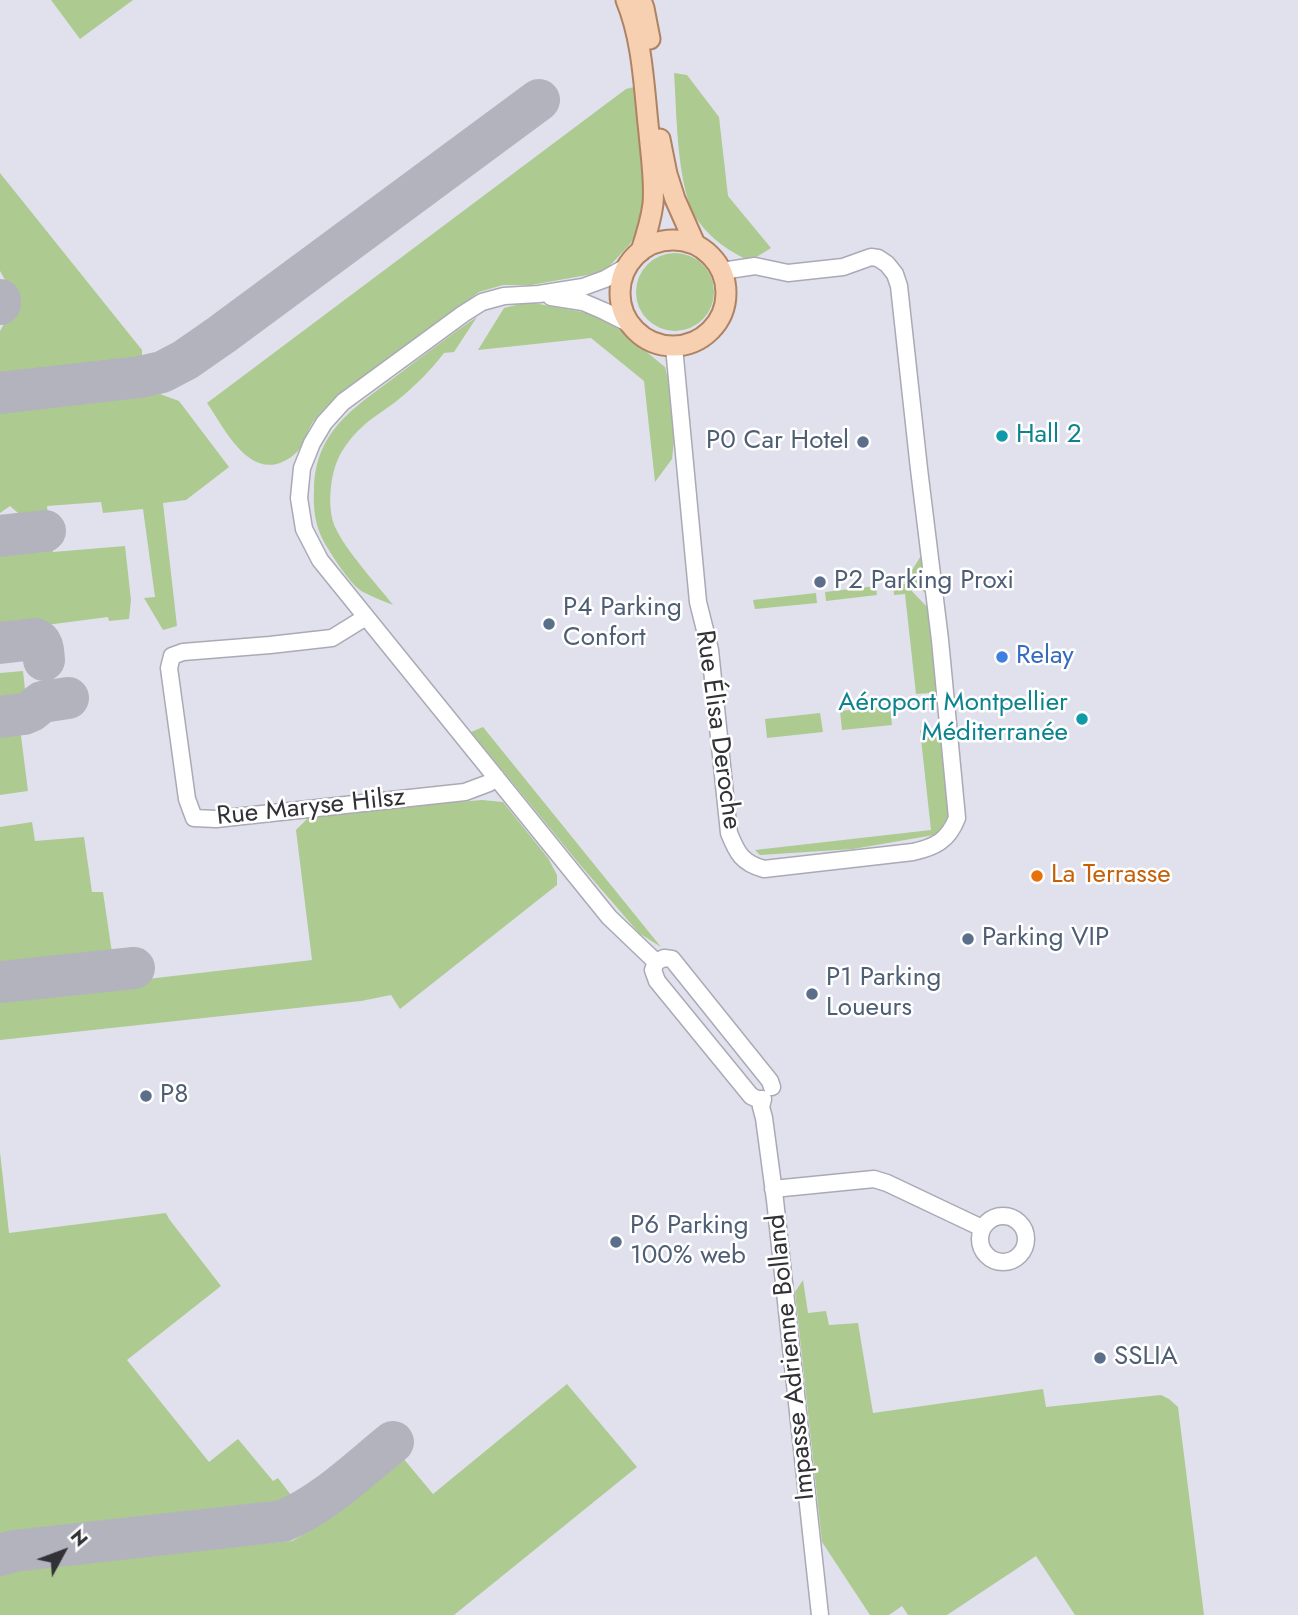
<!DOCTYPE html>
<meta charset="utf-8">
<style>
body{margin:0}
#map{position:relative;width:1298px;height:1615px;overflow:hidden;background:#e0e1ed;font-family:Jost,sans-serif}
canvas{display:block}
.north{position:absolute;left:28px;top:1517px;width:70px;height:70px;-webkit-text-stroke:5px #fff;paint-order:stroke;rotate:49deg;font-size:19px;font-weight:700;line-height:28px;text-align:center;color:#313136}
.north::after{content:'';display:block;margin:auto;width:24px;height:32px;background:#313136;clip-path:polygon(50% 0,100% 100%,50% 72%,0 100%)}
</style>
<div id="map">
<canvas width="1298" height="1615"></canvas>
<div class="north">N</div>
</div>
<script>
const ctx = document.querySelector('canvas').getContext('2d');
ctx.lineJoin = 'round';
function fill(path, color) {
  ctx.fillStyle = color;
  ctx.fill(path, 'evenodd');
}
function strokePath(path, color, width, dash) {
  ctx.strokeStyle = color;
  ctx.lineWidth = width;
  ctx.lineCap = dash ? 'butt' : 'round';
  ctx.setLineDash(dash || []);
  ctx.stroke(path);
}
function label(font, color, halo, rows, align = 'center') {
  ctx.font = font + ' Jost,sans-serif';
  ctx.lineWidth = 5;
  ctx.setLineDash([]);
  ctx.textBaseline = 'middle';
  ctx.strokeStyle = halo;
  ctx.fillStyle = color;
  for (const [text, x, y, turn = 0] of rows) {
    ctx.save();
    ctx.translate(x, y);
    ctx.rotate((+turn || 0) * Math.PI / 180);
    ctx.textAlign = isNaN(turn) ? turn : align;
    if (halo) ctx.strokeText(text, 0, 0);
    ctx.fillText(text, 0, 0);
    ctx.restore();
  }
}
const green = new Path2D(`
 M51 0H133L80 39Z
 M674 73 687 75 719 117 728 196 771 248 750 261C730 252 711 239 699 222 676 191 677 112 674 73Z
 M638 86 646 184 640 227 630 244 604 272 531 285H503L479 292 327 406C321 413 314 419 310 427 306 435 303 445 298 451 292 457 287 460 280 463 246 475 223 426 207 403L626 89Z
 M0 173 142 350V360L0 375V331L6 320 12 303 10 289 0 271Z
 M636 292a39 39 0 1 1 78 0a39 39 0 1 1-78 0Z
 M528 302 588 313 615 326 665 367 673 398 675 431 672 459 655 482 644 381 591 338 478 350 504 308Z
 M477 317 454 352 444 353C431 370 416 385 399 399 387 409 372 417 361 428 352 436 343 448 338 459 330 477 327 508 335 527 346 551 376 583 393 605 383 601 373 597 363 592 351 586 331 554 324 542 315 525 313 509 314 490 315 429 356 407 399 374 424 355 450 335 477 317Z
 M160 394 179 401 229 467 186 500 163 503 177 626 163 630 144 598 155 597 143 509 103 513 101 502 47 506 49 523 25 527 18 513 10 506 0 513V412Z
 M51 540 53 552 125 546 131 600 129 619 109 621 108 617 0 631V557L20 543Z
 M924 551 928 595 907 578Z
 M893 584H905L931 611 941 692 916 694 905 594 894 595Z
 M876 586 877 595 826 601 825 592Z
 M816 593 817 603 755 609 753 600Z
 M23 671 26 698 0 701V673Z
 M890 706 892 725 842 730 840 711Z
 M820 713 823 732 767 738 765 719Z
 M483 727 661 947 639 933 581 866 471 732Z
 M20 728 28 791 0 795V731Z
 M945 728 950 807 949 824 934 835 853 849 760 855 755 850 931 830 920 730Z
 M482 800 503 802 548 858 557 875V885L400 1009 391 995 361 1001 0 1040V996L312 960 296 830 312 814Z
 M32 822 35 841 84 837 92 892H103L112 953 0 966V827Z
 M0 1152 9 1233 166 1213 169 1219 221 1286 127 1360 209 1462 238 1439 273 1481 278 1478 294 1499 214 1513 20 1537 0 1533Z
 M803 1280 808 1313 826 1311 829 1325 858 1323 873 1413 1043 1389 1046 1407 1161 1395 1169 1399 1178 1407 1204 1615H1075L1036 1556 947 1615H908L902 1606 889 1615H870L822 1542 795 1292Z
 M567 1384 637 1467 454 1615H0V1576L19 1568 292 1541 323 1523 403 1458 433 1494Z`);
const taxiway = new Path2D(`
 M0 300V304
 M0 393 140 377 162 372 185 360 221 335 539 100
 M0 536 45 531
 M0 643 35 639C44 642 43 651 44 660
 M0 717 24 714 31 711 42 702 68 698
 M0 982 134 968
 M0 1555 14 1551 283 1521C324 1504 358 1470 393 1442`);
const minor = new Path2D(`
 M626 267 605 279 583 287 539 294 504 296 482 302 463 314 343 402 324 423 312 443 302 468 299 498 304 529 320 560 609 917 656 962
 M551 297 583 302 604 311 630 324
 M674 347 698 602 710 650 729 833C737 853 742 863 764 869L913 852C935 847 948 841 957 818L940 640 919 469 899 286 895 274 887 264 878 258 871 257 843 267 788 273 755 266 722 271
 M366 617 332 638 270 645 183 652 172 656 169 668 187 799 194 818 216 819 465 792 489 783 496 777
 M656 962 653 970 657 981 751 1096 757 1099H763L761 1107 764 1118 775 1200 820 1615
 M656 962 664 958 672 959 770 1081 772 1087
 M773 1189 874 1179 887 1183 982 1228
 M980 1239a23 23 0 1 1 46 0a23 23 0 1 1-46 0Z`);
const major = new Path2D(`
 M626 0C643 41 644 89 649 133 651 156 655 181 653 204 651 220 646 236 641 251
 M641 0 644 8 650 39
 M660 139 667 174 675 199 695 244
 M620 293a53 53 0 1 1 106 0a53 53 0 1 1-106 0Z`);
const markers = [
 [1002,436,7,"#0f9aa8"],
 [863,442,7,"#5c6f8a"],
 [820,582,7,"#5c6f8a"],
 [549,624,7,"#5c6f8a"],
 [1002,657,7,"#3f7fe0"],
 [1082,719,7,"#0f9aa8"],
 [1037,876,7,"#e8710a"],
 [968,939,7,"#5c6f8a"],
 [812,994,7,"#5c6f8a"],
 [146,1096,7,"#5c6f8a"],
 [616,1242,7,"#5c6f8a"],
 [1100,1358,7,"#5c6f8a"]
];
const cultureNames = [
 ["Hall 2",1016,436],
 ["Aéroport Montpellier",1068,704,"right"],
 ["Méditerranée",1068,734,"right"]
];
const serviceNames = [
 ["P0 Car Hotel",849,442,"right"],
 ["P2 Parking Proxi",834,582],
 ["P4 Parking",563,609],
 ["Confort",563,639],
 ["Parking VIP",982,939],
 ["P1 Parking",826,979],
 ["Loueurs",826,1009],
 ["P8",160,1096],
 ["P6 Parking",630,1227],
 ["100% web",630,1257],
 ["SSLIA",1114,1358]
];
const shopNames = [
 ["Relay",1016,657]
];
const streetNames = [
 ["Rue Élisa Deroche",717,730,82],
 ["Rue Maryse Hilsz",311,808,-6],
 ["Impasse Adrienne Bolland",792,1357,-96]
];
const foodNames = [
 ["La Terrasse",1051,876]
];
fill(green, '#adca90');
strokePath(taxiway, '#b2b3bd', 42);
strokePath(minor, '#aaaab6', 19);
strokePath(major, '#ae8364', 23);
strokePath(minor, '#fff', 16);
strokePath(major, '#f7cfb1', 19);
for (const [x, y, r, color] of markers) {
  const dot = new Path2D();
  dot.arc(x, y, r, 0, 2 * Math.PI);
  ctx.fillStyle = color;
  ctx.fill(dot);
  strokePath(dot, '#fff', 2.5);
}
label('26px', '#0d838f', '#fff', cultureNames, 'left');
label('26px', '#4e5e75', '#fff', serviceNames, 'left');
label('26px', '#366cbe', '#fff', shopNames, 'left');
label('26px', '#313136', '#fff', streetNames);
label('26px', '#c56008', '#fff', foodNames, 'left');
</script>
